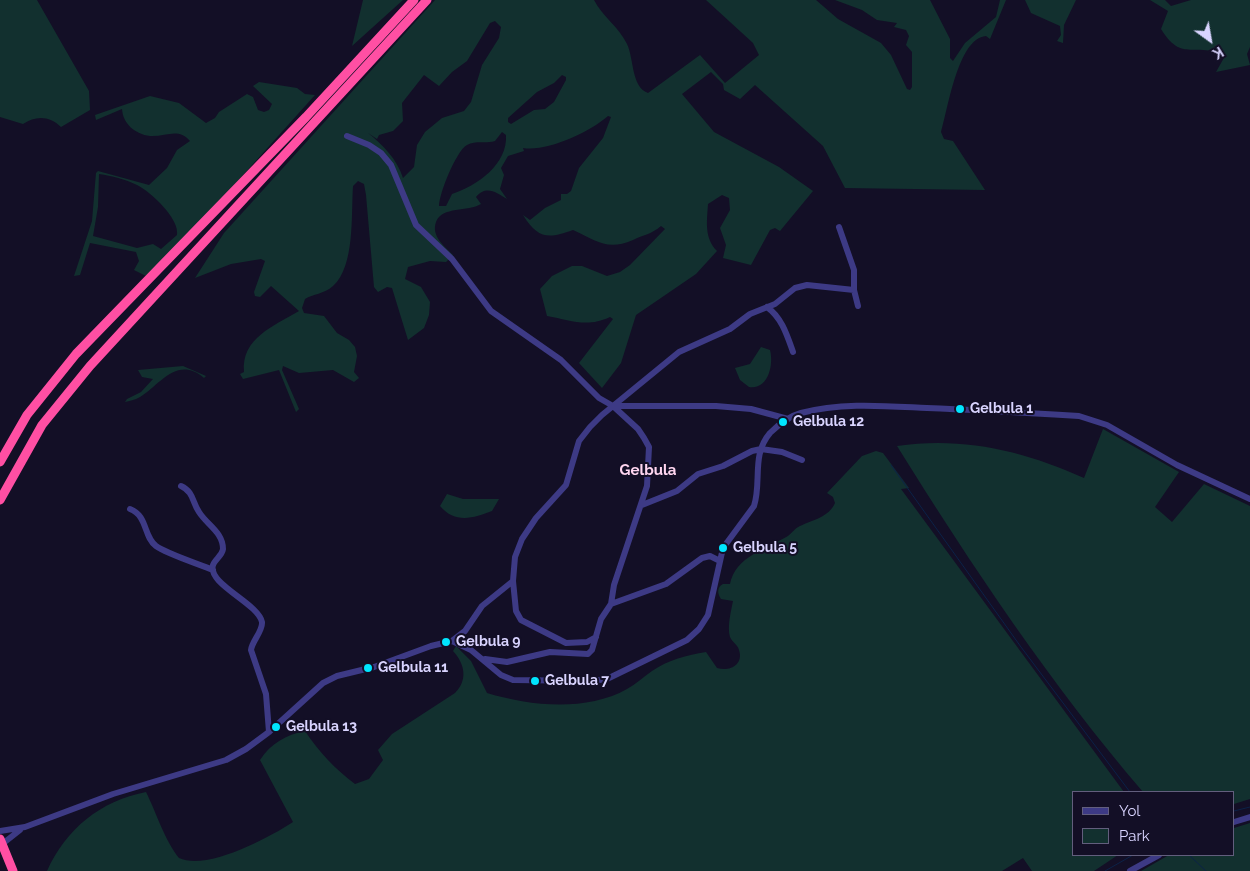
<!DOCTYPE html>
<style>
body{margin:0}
#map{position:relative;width:1250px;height:871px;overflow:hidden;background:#130f26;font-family:Raleway,sans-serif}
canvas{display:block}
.legend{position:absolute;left:1072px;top:791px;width:162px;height:65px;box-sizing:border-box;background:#130f26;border:1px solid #625e7d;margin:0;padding:6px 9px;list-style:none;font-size:15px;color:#d9d4ff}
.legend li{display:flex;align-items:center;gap:10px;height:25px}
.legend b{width:25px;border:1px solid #625e7d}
.north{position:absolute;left:1185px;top:15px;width:50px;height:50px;-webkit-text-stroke:4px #130f26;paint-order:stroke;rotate:148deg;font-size:14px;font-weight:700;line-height:20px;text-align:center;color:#d9d4ff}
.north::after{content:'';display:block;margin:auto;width:18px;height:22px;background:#d9d4ff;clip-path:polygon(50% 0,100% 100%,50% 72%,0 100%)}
</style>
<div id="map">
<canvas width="1250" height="871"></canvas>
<ul class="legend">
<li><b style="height:6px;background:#3d3a85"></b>Yol</li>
<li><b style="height:14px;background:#12302f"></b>Park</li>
</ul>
<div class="north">K</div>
</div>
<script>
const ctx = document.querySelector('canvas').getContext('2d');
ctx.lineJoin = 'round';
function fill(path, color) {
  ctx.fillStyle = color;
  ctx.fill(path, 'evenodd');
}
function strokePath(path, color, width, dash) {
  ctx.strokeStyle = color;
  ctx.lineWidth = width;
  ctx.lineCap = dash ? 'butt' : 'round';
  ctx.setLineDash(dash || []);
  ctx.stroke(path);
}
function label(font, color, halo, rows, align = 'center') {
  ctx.font = font + ' Raleway,sans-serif';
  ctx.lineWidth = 4;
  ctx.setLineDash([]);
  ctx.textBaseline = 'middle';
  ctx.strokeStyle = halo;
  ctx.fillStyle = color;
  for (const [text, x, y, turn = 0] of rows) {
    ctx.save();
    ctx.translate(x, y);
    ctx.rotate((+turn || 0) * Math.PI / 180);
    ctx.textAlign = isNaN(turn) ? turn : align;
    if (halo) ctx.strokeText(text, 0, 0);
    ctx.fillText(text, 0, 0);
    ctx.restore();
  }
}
const green = new Path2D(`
 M0 0H37L89 91 90 110 61 127C50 116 36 115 23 124L0 117Z
 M363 0H403L352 46Z
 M435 0H594C602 16 619 27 627 44 634 58 631 87 648 93L700 55 725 83 759 55 753 43 706 0H816L838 19 881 43 891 55 907 89 910 90 912 87V52L906 45 909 36 906 30 894 27 897 23 877 20 862 10 835 0H930L950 39V58L953 61 965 43 996 17 1000 0H1006L990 39 986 36C958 38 948 109 941 132L944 139 953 141 985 190 845 188 823 146 755 85 740 99 724 90 723 84 711 72 682 94 714 132 779 167 813 191 780 231 775 228 770 230 751 265 723 258 726 245 720 228 730 210 729 198 722 195 708 204C707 221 704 238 717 251L696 274 636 315 621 363 602 388 579 363 613 319 610 317C587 328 570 320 547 316L540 289 552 276 572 266H582L607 276 620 272 630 265 665 229 661 226C652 234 643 235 633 240 607 251 597 241 573 230 548 239 538 239 523 215L530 220 545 208 561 200V194H567L571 191 579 168 603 138 611 117 608 116C590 132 547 152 523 148L524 151 508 156 501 168 504 175 500 189 507 199C496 192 486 185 476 197L481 204C468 212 442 206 436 222 431 236 444 246 453 255L446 262 430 261 408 267 405 279 421 287 430 302 429 315 424 328 408 340 392 288 387 287 378 292 374 287 366 195 364 184 358 181 353 186C351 215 355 266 333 286 324 294 313 294 305 299L302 308 304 313 324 316 337 333 349 340 355 347 357 356 354 372 359 378 354 382 333 370 299 373 283 366 282 370 299 409 296 412 279 370 243 379 240 374 244 372C241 338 274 326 299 311L271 286 260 297 255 296 254 292 265 261 261 259 231 264 195 278 224 233ZM495 21 501 27 499 38 482 65 471 102 464 111 442 118 425 132 417 145 414 167 403 178C397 159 383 145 368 133L377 139 379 135 393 131 403 121 402 103 424 75 439 86 452 72 467 61 490 23ZM562 75 566 77V80L554 102 545 109 534 110 511 124 508 122V118L537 92 554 83ZM502 132 506 135C508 164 477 186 452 194L446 206H439C439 194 456 151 467 145 476 140 485 144 495 141Z
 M1025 0H1076L1064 25 1063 43 1057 41 1061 35 1060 26 1031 13Z
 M1150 0H1165L1171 6 1191 0H1250V47L1247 54 1250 65 1216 72 1225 56C1193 40 1183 64 1161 29L1168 11Z
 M259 82 297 88 305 94 315 95 156 272 146 276 134 270 139 261 136 252 90 243 80 275 74 276 92 221 96 173 98 171 149 185 167 168 177 150 190 141C178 127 166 137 150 136 135 134 123 124 122 109L96 120 95 115 150 96 179 103 206 123 215 118 219 112 247 94 253 97 258 110 264 112 269 110 272 104 253 86ZM99 174C112 176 125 179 137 185 151 192 180 219 177 235L161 249 153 244 137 248 93 236 98 207Z
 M761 347 770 350C774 365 768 390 749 387L740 380 735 368 750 364Z
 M183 366 206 376 204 378C177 355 160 385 140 397 135 400 129 401 125 402L127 399 141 392 153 379 142 377 138 370Z
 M1103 429 1179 472 1155 507 1172 522 1204 484 1250 506V799L1234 804V792H1143C1052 686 971 565 897 446 962 436 1025 451 1084 478Z
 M876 451 883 453 909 488 901 489 1124 792H1074V855H1118L1094 871H1032L1023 858 1002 871H47C66 829 100 801 146 792 156 812 165 841 179 858 206 871 267 839 293 822L260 760C271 743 286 735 305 731 319 752 335 769 355 784L369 779 383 760 378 750 392 734 455 693C468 680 465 664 453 651L456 646 471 661 487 693C530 706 586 712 627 689 636 684 643 677 652 671 668 660 687 655 706 652L717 668C729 672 744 665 739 650 738 645 732 642 730 637 727 627 731 611 733 601L721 599C717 593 717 587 723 584H730C735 557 767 548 788 536 792 533 795 528 800 526 813 520 829 517 835 503L833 497 827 493 862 456Z
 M447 494 463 499H499L492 511C474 518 455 524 440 506Z
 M1250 823V871H1141L1169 855H1234V828Z`);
const stream = new Path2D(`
 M891 465 1021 647 1130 792
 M1234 811 1250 807
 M1189 855 1206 871
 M1105 871 1133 855`);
const minor = new Path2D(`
 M347 136 369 145 381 153 391 165 416 225 452 259 491 311 561 360 599 398 613 406 638 429 644 438 649 447 647 486 614 585 611 604
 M839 227 854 270V290L858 306
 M767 307C782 318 787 335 793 352
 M613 406H716L751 409 788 419
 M181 486C194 492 192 502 199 512 207 525 223 532 223 549 222 556 215 559 213 565 207 584 258 603 262 622 263 631 252 641 251 650L266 694 269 732
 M642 505 677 491 698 474 723 466 752 451 761 449 782 452 802 460
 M130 509C148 516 143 536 156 546 167 554 199 564 213 570
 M513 581 516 611 521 620 566 643 587 642 596 637
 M452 641 471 650 501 675 513 680 591 681 607 679 687 640 699 629 708 615 723 548 754 506C762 482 751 455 770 433 778 425 790 416 801 413 842 402 885 406 927 408 977 410 1028 413 1079 416L1107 425 1177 465 1250 499
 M485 659 507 662 550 652 588 654 592 650 601 619 611 604 666 584 702 558 710 556 718 560
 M1234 822 1250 817
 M0 831 25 827 113 794 226 760 246 749 269 732 323 683 337 676 374 667 431 646 452 641 465 631 482 606 513 581 515 557 522 539 536 518 566 485 579 441 590 427 602 415 679 352 730 329 750 314 775 304 795 288 807 285 854 290
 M1 845 20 830
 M1130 871 1159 855`);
const highway = new Path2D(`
 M0 462 27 415 76 354 306 117 414 0
 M0 500 42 425 90 366 427 0
 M0 839 13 871`);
const markers = [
 [960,409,5,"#00e5ff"],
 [783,422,5,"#00e5ff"],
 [723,548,5,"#00e5ff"],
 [446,642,5,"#00e5ff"],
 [368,668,5,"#00e5ff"],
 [535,681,5,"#00e5ff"],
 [276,727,5,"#00e5ff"]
];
const poiNames = [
 ["Gelbula 1",970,409],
 ["Gelbula 12",793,422],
 ["Gelbula 5",733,548],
 ["Gelbula 9",456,642],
 ["Gelbula 11",378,668],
 ["Gelbula 7",545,681],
 ["Gelbula 13",286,727]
];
const neighbourhoodNames = [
 ["Gelbula",648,470]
];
fill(green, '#12302f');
strokePath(stream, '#0c2248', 1);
strokePath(minor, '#3d3a85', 6);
strokePath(highway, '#ff4fa3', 9);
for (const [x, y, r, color] of markers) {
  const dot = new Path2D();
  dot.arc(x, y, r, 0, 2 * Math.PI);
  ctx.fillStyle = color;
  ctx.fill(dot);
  strokePath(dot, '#130f26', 2);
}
label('bold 14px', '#d9d4ff', '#130f26', poiNames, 'left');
label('bold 15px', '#ffd6f0', '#130f26', neighbourhoodNames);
</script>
